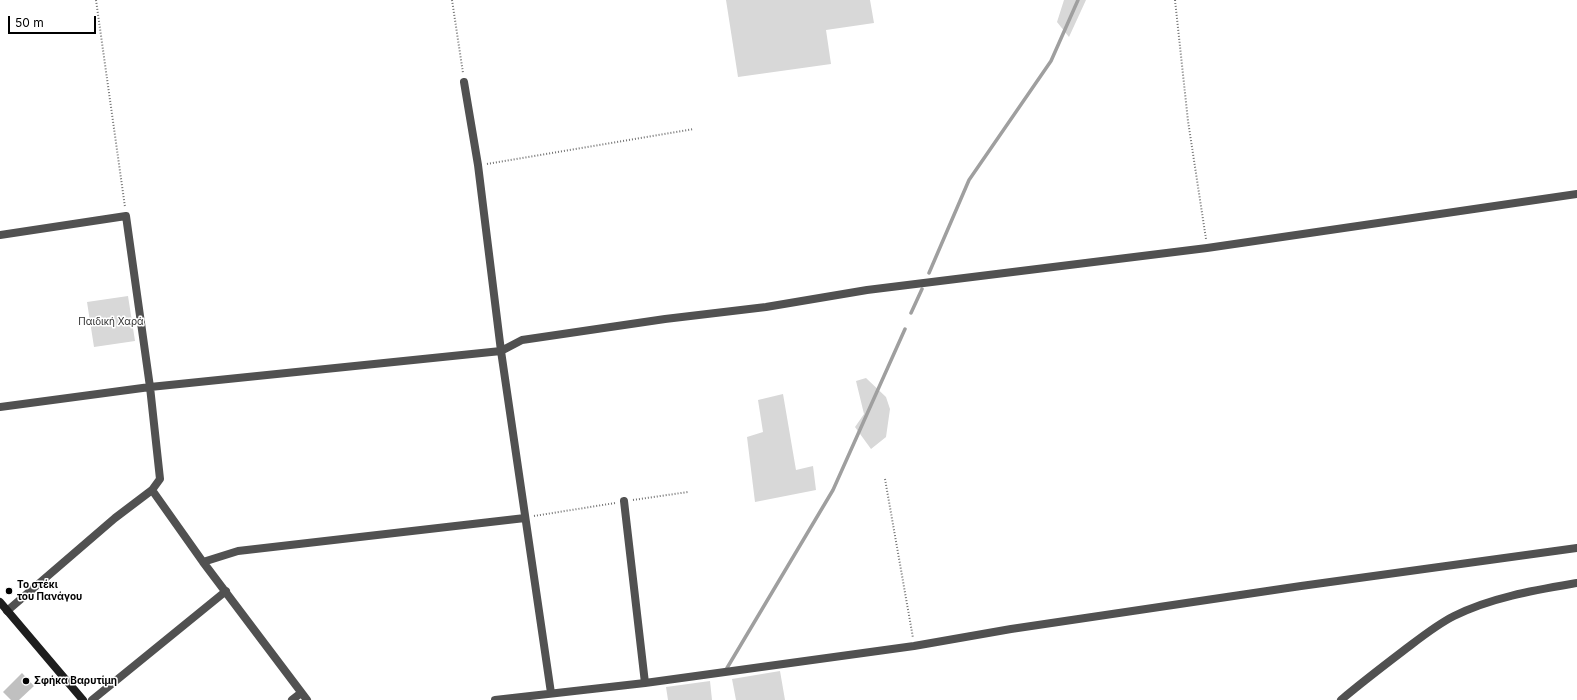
<!DOCTYPE html>
<meta charset="utf-8">
<style>
body{margin:0}
#map{position:relative;width:1577px;height:700px;overflow:hidden;background:#fff;font-family:Inter,sans-serif}
canvas{display:block}
.scale{position:absolute;left:8px;top:16px;width:88px;height:18px;box-sizing:border-box;border:2px solid #000;border-top:0;padding-left:5px;font-size:12px;line-height:14px;white-space:nowrap;color:#000;-webkit-text-stroke:3px #fff;paint-order:stroke}
</style>
<div id="map">
<canvas width="1577" height="700"></canvas>
<div class="scale">50 m</div>
</div>
<script>
const ctx = document.querySelector('canvas').getContext('2d');
ctx.lineJoin = 'round';
function fill(path, color) {
  ctx.fillStyle = color;
  ctx.fill(path, 'evenodd');
}
function strokePath(path, color, width, dash) {
  ctx.strokeStyle = color;
  ctx.lineWidth = width;
  ctx.lineCap = dash ? 'butt' : 'round';
  ctx.setLineDash(dash || []);
  ctx.stroke(path);
}
function label(font, color, halo, rows, align = 'center') {
  ctx.font = font + ' Inter,sans-serif';
  ctx.lineWidth = 3;
  ctx.setLineDash([]);
  ctx.textBaseline = 'middle';
  ctx.strokeStyle = halo;
  ctx.fillStyle = color;
  for (const [text, x, y, turn = 0] of rows) {
    ctx.save();
    ctx.translate(x, y);
    ctx.rotate((+turn || 0) * Math.PI / 180);
    ctx.textAlign = isNaN(turn) ? turn : align;
    if (halo) ctx.strokeText(text, 0, 0);
    ctx.fillText(text, 0, 0);
    ctx.restore();
  }
}
const green = new Path2D(`
 M726 0H870L874 23 826 30 831 64 738 77Z
 M1064 0H1086L1069 37 1057 22Z
 M128 296 135 341 94 347 87 302Z
 M866 378 886 397 890 409 886 437 871 449 855 427 864 414 856 381Z
 M783 394 796 470 813 466 816 490 755 502 747 437 763 432 758 400Z
 M780 671 785 700H736L732 679Z
 M710 681 712 700H668L666 687Z`);
const stream = new Path2D(`
 M929 273 969 180 1051 61 1078 0
 M911 313 922 289
 M727 668 833 490 905 329`);
const building = new Path2D(`
 M22 673 34 686 19 700H11L3 692Z`);
const path = new Path2D(`
 M96 0 125 207
 M452 0 463 73
 M1175 0 1188 121 1206 239
 M487 164 694 129
 M885 479 913 638
 M633 500 688 492
 M534 516 615 503`);
const minor = new Path2D(`
 M464 82 478 165 501 351 551 693
 M0 235 126 216 150 387 160 479 152 490 115 518 7 611
 M0 407 150 387 501 351 522 340 665 319 766 307 867 290 1207 248 1577 194
 M152 490 203 562 307 700
 M624 501 645 683
 M203 562 238 551 525 518
 M92 700 226 591
 M292 700 301 693
 M495 700 645 683 914 646 1011 629 1301 586 1577 548
 M1341 700C1361 683 1382 667 1403 651 1419 639 1436 625 1454 616 1492 597 1536 590 1577 583`);
const secondary = new Path2D(`
 M0 602 83 700`);
const markers = [
 [9,591,4,"#000"],
 [26,681,4,"#000"]
];
const parkNames = [
 ["Παιδική Χαρά",111,322]
];
const poiNames = [
 ["Το στέκι",17,585],
 ["του Πανάγου",17,597],
 ["Σφήκα Βαρυτίμη",34,681]
];
fill(green, '#d8d8d8');
strokePath(stream, '#9f9f9f', 3.5);
fill(building, '#c0c0c0');
strokePath(path, '#737373', 2, [1, 2]);
strokePath(minor, '#515151', 8);
strokePath(secondary, '#1e1e1e', 8);
for (const [x, y, r, color] of markers) {
  const dot = new Path2D();
  dot.arc(x, y, r, 0, 2 * Math.PI);
  ctx.fillStyle = color;
  ctx.fill(dot);
  strokePath(dot, '#fff', 1.5);
}
label('10px', '#2f2f2f', '#fff', parkNames);
label('bold 10px', '#000', '#fff', poiNames, 'left');
</script>
